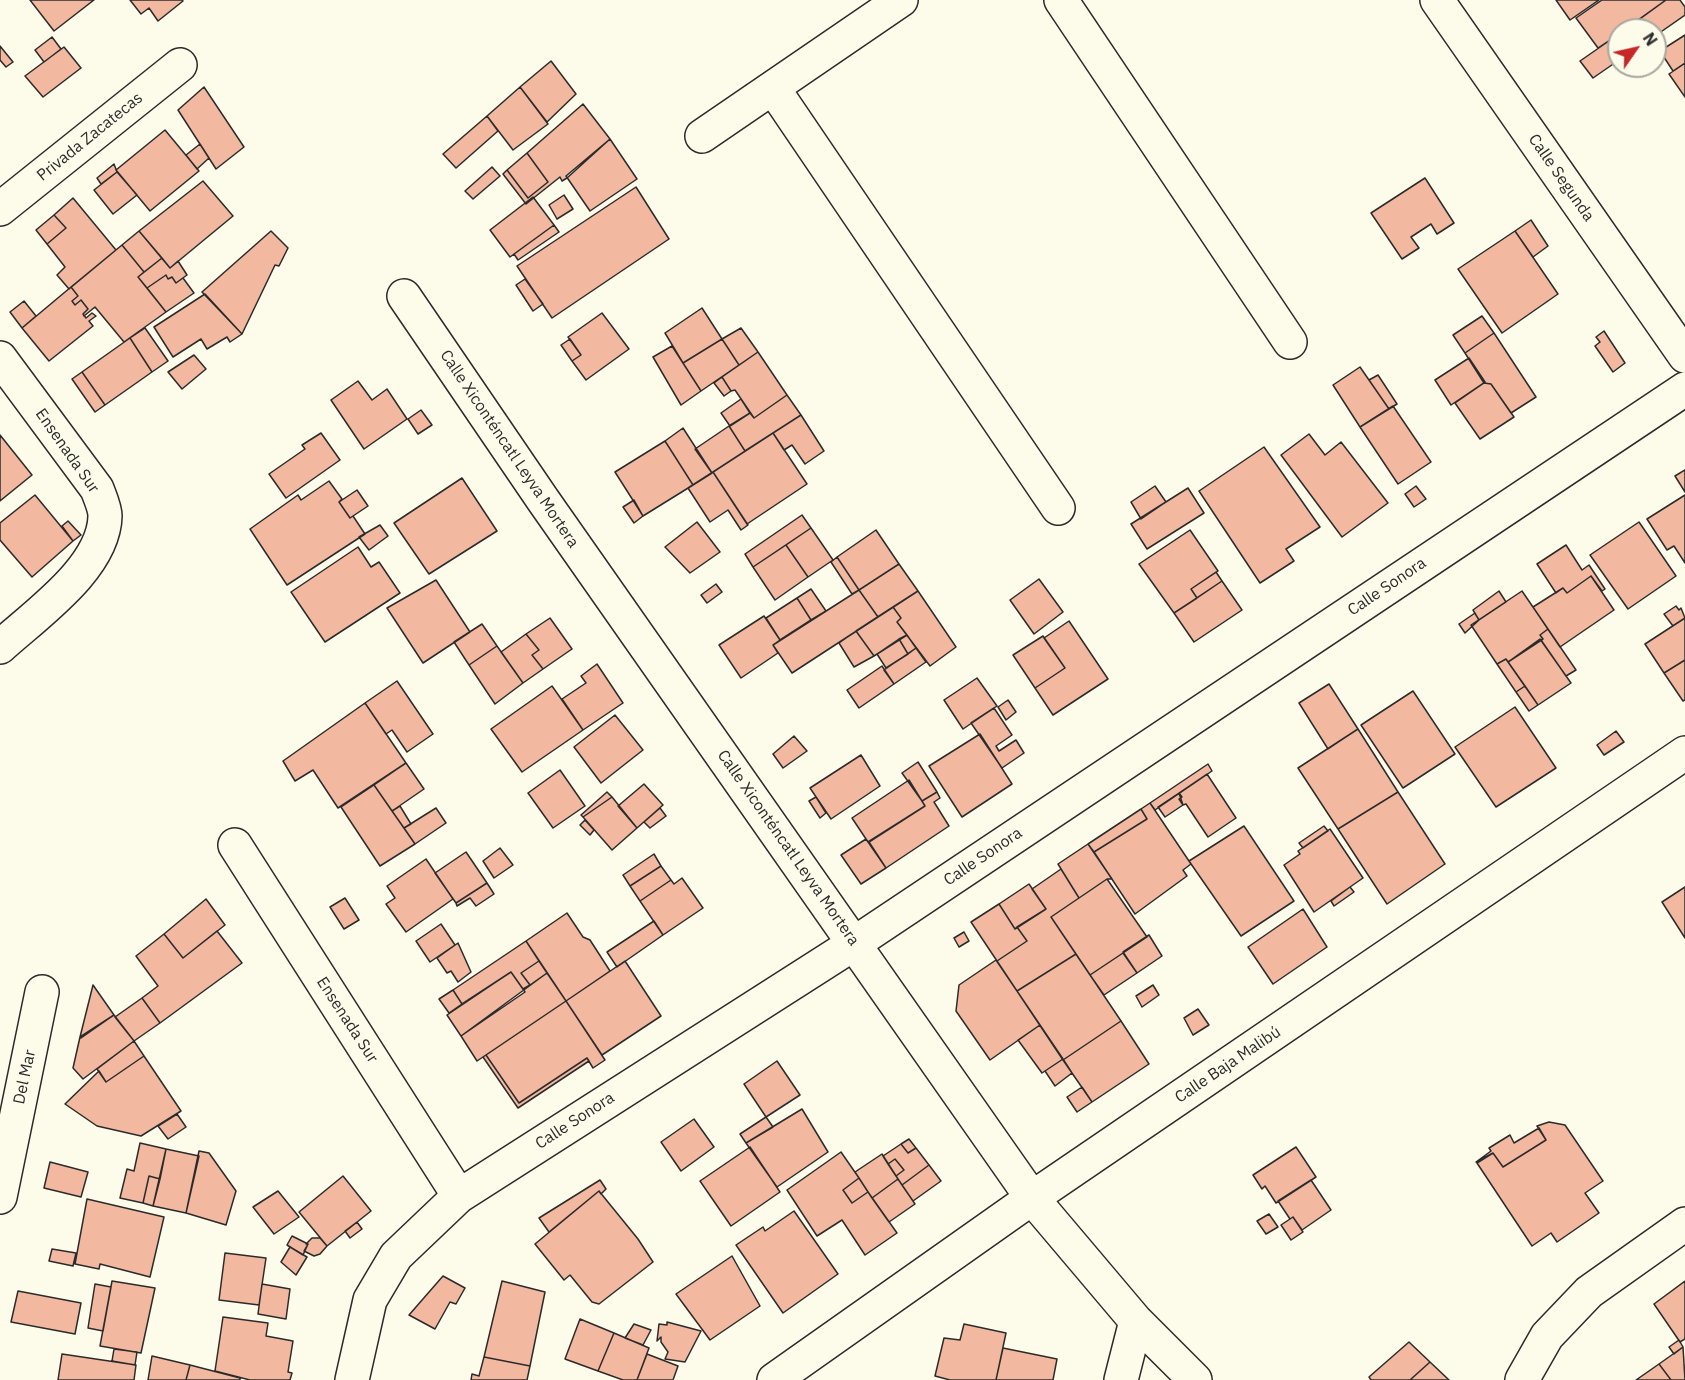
<!DOCTYPE html>
<meta charset="utf-8">
<style>
body{margin:0}
#map{position:relative;width:1685px;height:1380px;overflow:hidden;background:#fdfbea;font-family:"IBM Plex Sans",sans-serif}
canvas{display:block}
.north{position:absolute;left:1607px;top:18px;width:60px;height:60px;box-sizing:border-box;background:#fdfbea;border:2px solid #a9a89e;border-radius:50%;rotate:56deg;font-size:16px;font-weight:700;line-height:24px;text-align:center;color:#2b2b2b}
.north::after{content:'';display:block;margin:auto;width:21px;height:27px;background:#c62828;clip-path:polygon(50% 0,100% 100%,50% 72%,0 100%)}
</style>
<div id="map">
<canvas width="1685" height="1380"></canvas>
<div class="north">N</div>
</div>
<script>
const ctx = document.querySelector('canvas').getContext('2d');
ctx.lineJoin = 'round';
function fill(path, color) {
  ctx.fillStyle = color;
  ctx.fill(path, 'evenodd');
}
function strokePath(path, color, width, dash) {
  ctx.strokeStyle = color;
  ctx.lineWidth = width;
  ctx.lineCap = dash ? 'butt' : 'round';
  ctx.setLineDash(dash || []);
  ctx.stroke(path);
}
function label(font, color, halo, rows, align = 'center') {
  ctx.font = font + ' "IBM Plex Sans",sans-serif';
  ctx.lineWidth = 4.5;
  ctx.setLineDash([]);
  ctx.textBaseline = 'middle';
  ctx.strokeStyle = halo;
  ctx.fillStyle = color;
  for (const [text, x, y, turn = 0] of rows) {
    ctx.save();
    ctx.translate(x, y);
    ctx.rotate((+turn || 0) * Math.PI / 180);
    ctx.textAlign = isNaN(turn) ? turn : align;
    if (halo) ctx.strokeText(text, 0, 0);
    ctx.fillText(text, 0, 0);
    ctx.restore();
  }
}
const building = new Path2D(`
 M30 0H94L54 31Z
 M130 0H182L183 1 158 21 149 8 141 14Z
 M1556 0H1599L1570 20Z
 M1602 0H1666L1624 30H1619V34L1598 48 1576 18Z
 M1666 0H1680L1685 7V15L1655 36V30H1638L1633 24Z
 M1619 34V60L1593 78 1580 61Z
 M1685 35V63L1673 71 1660 51Z
 M52 37 61 49 44 62 35 50Z
 M0 46 13 62 6 67 0 60Z
 M64 47 81 68 43 97 25 76Z
 M551 61 576 94 547 122 520 87Z
 M1685 63V97L1669 74Z
 M204 87 244 147 216 169 178 110Z
 M520 87 548 124 513 150 487 116Z
 M583 104 610 139 567 178 562 181 560 177 526 204 503 174 507 170 528 198 548 182 527 153Z
 M487 116 498 131 456 168 443 154Z
 M165 130 199 171 150 211 116 170Z
 M610 139 637 179 590 211 566 176Z
 M200 144 209 158 197 169 186 155Z
 M527 153 548 182 528 198 507 170Z
 M114 164 117 172 101 184 97 178Z
 M492 167 500 176 473 199 465 191Z
 M117 172 137 195 113 214 94 190Z
 M1425 178 1454 223 1437 234 1431 224 1411 237 1419 248 1402 259 1371 213Z
 M203 181 233 216 170 268 139 231Z
 M636 187 669 239 552 318 517 266Z
 M564 195 573 209 557 219 549 205Z
 M533 197 554 225 510 257 490 230Z
 M73 198 116 250 69 289 57 275 65 267 47 244 66 228 54 215Z
 M54 215 66 228 47 244 36 230Z
 M1531 220 1548 246 1533 257 1515 231Z
 M554 225 559 232 518 260 514 254Z
 M139 231 162 258 144 272 122 245Z
 M271 231 288 248 279 266 275 265 242 334 202 292Z
 M1515 231 1558 294 1502 333 1458 269Z
 M122 245 144 272 138 277 166 312 124 342 95 307 84 316 83 314 88 309 81 300 75 305 72 301 78 296 71 287Z
 M162 258 170 268 178 261 187 275 176 283 172 277 168 279 166 275 147 288 138 277Z
 M166 275 168 279 172 277 176 283 183 278 194 293 166 312 147 288Z
 M525 279 543 304 533 311 516 285Z
 M71 287 78 296 72 301 75 305 81 300 88 309 83 314 86 318 92 313 96 316 89 321 93 326 49 361 22 328Z
 M205 294 242 334 230 342 227 337 207 349 201 339 173 357 154 327Z
 M24 301 36 316 22 328 10 312Z
 M702 308 722 339 683 363 665 333Z
 M602 313 629 349 586 380 572 361 581 355 568 337Z
 M1482 316 1494 333 1465 353 1453 335Z
 M145 328 168 361 152 372 130 338Z
 M741 328 758 352 739 365 722 339Z
 M1604 331 1625 363 1613 372 1595 346 1600 342 1596 337Z
 M1494 333 1536 397 1511 413 1491 384 1484 383 1465 353Z
 M130 338 152 372 105 405 82 372Z
 M570 339 581 355 572 361 561 345Z
 M722 339 739 365 701 391 683 363Z
 M672 346 701 391 681 405 653 357Z
 M758 352 787 395 754 418 735 390 731 391 722 377Z
 M194 355 206 369 182 389 168 372Z
 M1469 358 1485 382 1451 405 1435 380Z
 M1360 367 1389 409 1360 427 1333 385Z
 M82 372 105 405 95 412 72 379Z
 M1378 375 1397 404 1389 409 1369 380Z
 M722 377 731 391 724 396 714 383Z
 M358 381 372 400 387 389 407 419 364 449 331 400Z
 M1484 383 1491 384 1514 417 1480 439 1455 403Z
 M787 395 801 415 745 451 729 426 750 413 754 418Z
 M741 399 750 413 730 426 721 413Z
 M1393 406 1431 462 1398 484 1360 427Z
 M421 410 432 425 418 434 408 419Z
 M801 415 824 451 805 464 792 445 784 450 773 433Z
 M729 426 745 451 712 473 695 449Z
 M683 428 712 473 693 485 665 441Z
 M321 433 340 460 286 498 269 474 305 449 302 445Z
 M773 433 807 484 747 524 713 472Z
 M1309 434 1325 455 1341 442 1388 503 1342 537 1281 455Z
 M0 435 32 475 0 501Z
 M665 441 693 485 643 516 615 472Z
 M1264 447 1320 527 1286 549 1294 561 1260 583 1199 491Z
 M1685 470V492L1675 476Z
 M713 472 748 525 741 530 728 510 710 522 688 488Z
 M462 478 497 531 429 574 394 523Z
 M329 481 342 499 339 502 350 518 353 516 365 534 287 585 250 529 298 495 301 500Z
 M1155 486 1166 502 1141 519 1131 502Z
 M1416 486 1426 499 1414 507 1405 494Z
 M1188 488 1204 513 1147 549 1131 524Z
 M357 490 368 506 350 518 339 502Z
 M35 495 73 541 32 577 0 540V523Z
 M1685 495V563L1674 546 1667 550 1647 519Z
 M634 500 643 516 634 523 623 507Z
 M802 515 811 528 753 567 745 554Z
 M68 521 81 535 73 541 62 526Z
 M697 522 720 552 690 573 665 547Z
 M1639 522 1676 576 1628 609 1590 555Z
 M380 525 388 536 369 550 359 537Z
 M811 528 833 560 808 577 786 545Z
 M876 530 899 564 859 590 837 557Z
 M1190 530 1218 571 1191 589 1197 598 1174 613 1139 564Z
 M786 545 808 577 775 600 753 567Z
 M1566 545 1582 570 1589 565 1605 589 1602 591 1591 576 1567 593 1563 588 1556 593 1537 564Z
 M358 547 371 567 379 562 400 593 325 642 291 592Z
 M837 557 859 590 852 594 831 562Z
 M899 564 918 591 878 617 859 590Z
 M1216 572 1222 581 1197 598 1191 589Z
 M1591 576 1614 610 1560 647 1533 607 1563 588 1567 593Z
 M1039 579 1063 612 1034 634 1010 600Z
 M436 580 470 632 423 663 387 608Z
 M1222 581 1242 610 1194 642 1174 613Z
 M716 584 722 592 707 603 701 595Z
 M811 589 826 611 811 620 797 598Z
 M859 590 878 617 792 673 773 645Z
 M918 591 956 647 930 666 897 622 901 618 893 607Z
 M1499 591 1506 602 1479 620 1473 610Z
 M1522 591 1548 629 1540 635 1543 639 1508 662 1506 659 1497 664 1471 625Z
 M797 598 811 620 780 640 766 618Z
 M1676 606 1679 610 1681 608 1685 618 1673 626 1664 614Z
 M893 607 901 618 897 622 907 635 874 656 856 631Z
 M1475 613 1479 620 1465 633 1459 624Z
 M764 616 780 640 773 645 778 653 741 678 719 645Z
 M550 618 572 649 543 669 532 655 539 650 526 634Z
 M1685 618V660L1664 673 1645 644Z
 M1069 621 1108 679 1053 715 1035 688 1065 668 1044 638Z
 M482 624 497 646 469 665 454 642Z
 M1548 629 1576 670 1566 676 1541 640 1543 639 1540 635Z
 M856 631 874 656 854 667 839 643Z
 M526 634 539 650 532 655 543 669 523 683 501 652Z
 M907 635 916 648 908 654 899 639Z
 M1043 636 1065 668 1035 688 1013 655Z
 M899 639 908 654 886 668 877 654Z
 M1540 639 1571 683 1538 705 1508 662Z
 M497 646 523 683 495 704 469 665Z
 M916 648 926 662 894 684 884 670Z
 M1506 659 1525 686 1516 692 1497 664Z
 M1685 660V700L1683 701 1664 673Z
 M597 664 623 703 583 730 562 699 586 683 581 676Z
 M882 666 894 684 859 708 847 690Z
 M977 678 997 706 963 729 944 700Z
 M397 681 433 734 407 752 392 730 386 734 365 703Z
 M1329 684 1358 729 1328 749 1299 703Z
 M552 686 583 730 522 772 491 729Z
 M1525 686 1538 705 1529 711 1516 692Z
 M1413 691 1455 754 1403 788 1361 725Z
 M1008 700 1016 712 1006 720 998 707Z
 M365 703 406 763 338 808 313 770 295 781 283 761Z
 M1515 707 1556 768 1496 807 1455 747Z
 M994 708 1012 735 996 746 999 751 1016 740 1024 753 1002 768 971 723Z
 M615 715 643 750 601 783 574 747Z
 M1358 729 1398 792 1338 829 1298 768Z
 M1616 731 1624 742 1604 755 1597 745Z
 M980 734 1012 784 962 817 929 766Z
 M794 736 807 751 783 768 773 754Z
 M861 755 880 786 831 819 810 788Z
 M918 762 937 792 922 801 902 773Z
 M406 763 424 789 392 811 374 785Z
 M1208 764 1212 771 1155 810 1150 803Z
 M560 770 585 806 553 828 528 793Z
 M1207 774 1236 818 1208 837 1186 804 1183 805 1179 799 1182 797 1179 793Z
 M909 780 925 806 868 842 852 818Z
 M644 784 663 805 637 828 618 806Z
 M374 785 415 844 380 866 341 807Z
 M607 792 612 797 583 817 581 815Z
 M937 792 940 798 934 802 949 826 886 868 869 842 925 806 922 801Z
 M1398 792 1445 864 1387 904 1338 829Z
 M1179 793 1183 805 1165 817 1158 807Z
 M612 797 637 828 612 850 583 817Z
 M816 797 826 813 820 818 809 801Z
 M1150 803 1191 864 1183 870 1187 876 1135 914 1094 852 1147 819 1141 809Z
 M400 806 411 824 404 828 392 811Z
 M436 808 446 823 415 844 404 828Z
 M660 808 666 816 650 828 644 822Z
 M1141 809 1147 819 1094 852 1088 844Z
 M585 820 594 830 590 835 580 825Z
 M1244 826 1294 901 1241 936 1189 861Z
 M1324 826 1328 831 1303 848 1299 843Z
 M1330 829 1363 878 1314 912 1284 865 1300 854 1298 851Z
 M866 839 886 868 861 884 841 855Z
 M1088 844 1112 879H1107L1079 898 1058 864Z
 M500 848 513 865 494 878 483 861Z
 M466 852 487 883 456 903 435 873Z
 M654 854 661 866 630 886 623 875Z
 M426 859 453 899 406 932 386 904 395 898 387 886Z
 M661 866 671 880 640 901 630 886Z
 M1061 869 1079 898 1051 917 1076 954 1017 991 997 961 1027 941 1017 927 1046 909 1032 889Z
 M682 878 703 908 663 935 640 901 671 880 674 884Z
 M1107 879 1147 937 1090 975 1051 917Z
 M487 883 494 894 476 906 470 898 457 906 456 903Z
 M1029 884 1046 909 1015 929 999 904Z
 M1350 887 1354 892 1334 906 1331 901Z
 M1685 887V938L1662 902Z
 M345 898 359 920 344 929 330 907Z
 M206 899 225 925 183 958 164 934Z
 M999 904 1015 929 1017 927 1027 941 997 961 971 922Z
 M1303 909 1327 947 1273 984 1248 947Z
 M567 913 583 937 590 940 610 971 566 1001 526 941Z
 M654 921 663 935 617 967 607 952Z
 M441 924 455 945 430 962 416 941Z
 M217 931 242 963 160 1023 142 998 158 986 136 956 164 934 183 958Z
 M964 932 969 941 959 947 954 938Z
 M1149 935 1162 956 1137 973 1123 952Z
 M526 941 539 961 521 973 530 985 523 989 511 972 462 1004 453 990Z
 M458 943 471 972 458 982 451 971 447 973 437 958Z
 M1123 953 1137 973 1104 995 1090 975Z
 M1076 954 1121 1021 1063 1060 1017 991Z
 M996 960 1040 1025 990 1060 956 1011 959 985Z
 M539 961 547 973 530 985 521 973Z
 M625 961 661 1016 602 1055 566 1001Z
 M511 972 525 992 461 1036 447 1015Z
 M547 973 566 1001 477 1061 461 1036Z
 M93 985 114 1015 81 1038 80 1037Z
 M1153 985 1159 995 1142 1007 1136 996Z
 M453 990 462 1004 449 1013 439 999Z
 M142 998 160 1023 134 1041 115 1017Z
 M566 1001 605 1060 593 1068 587 1058 519 1103 486 1055Z
 M1198 1009 1209 1025 1193 1035 1184 1018Z
 M114 1015 134 1041 83 1079 73 1068 80 1037Z
 M1121 1021 1149 1064 1092 1102 1063 1060Z
 M1040 1025 1063 1059 1042 1073 1018 1040Z
 M134 1041 144 1056 106 1082 97 1069Z
 M486 1055 519 1103 587 1058 589 1061 518 1108 483 1057Z
 M144 1056 181 1111 141 1136 97 1126 65 1104 99 1071 106 1082Z
 M1063 1059 1072 1073 1055 1086 1045 1071Z
 M777 1061 800 1095 766 1117 744 1084Z
 M1082 1087 1092 1102 1077 1112 1067 1097Z
 M802 1109 828 1152 777 1187 746 1143Z
 M177 1114 186 1127 168 1139 158 1126Z
 M766 1117 773 1127 746 1143 740 1134Z
 M694 1119 714 1147 681 1171 661 1142Z
 M1549 1122 1565 1125 1603 1181 1585 1193 1599 1213 1557 1242 1551 1233 1532 1246 1477 1163 1493 1153 1503 1167 1546 1140 1537 1126Z
 M1539 1128 1546 1140 1503 1167 1493 1153 1476 1162 1491 1151 1489 1148 1510 1135 1514 1143Z
 M909 1139 916 1148 908 1153 901 1144Z
 M140 1143 166 1149 160 1179 149 1176 143 1203 120 1198 127 1169 134 1171Z
 M901 1144 908 1153 916 1148 929 1165 902 1185 896 1176 904 1170 895 1159 888 1164 883 1156Z
 M750 1147 780 1192 731 1226 700 1181Z
 M1296 1147 1316 1177 1276 1203 1265 1186 1262 1189 1253 1175Z
 M166 1149 199 1156 186 1213 153 1206Z
 M199 1151 209 1153 236 1191 226 1225 186 1213Z
 M841 1152 859 1178 843 1190 852 1203 868 1192 897 1233 865 1255 842 1220 817 1236 787 1190Z
 M882 1154 898 1179 872 1198 855 1172Z
 M895 1159 904 1170 896 1176 888 1164Z
 M50 1162 88 1172 81 1197 44 1188Z
 M929 1165 941 1181 913 1201 902 1185Z
 M149 1176 160 1179 153 1206 143 1203Z
 M343 1176 371 1211 327 1246 299 1212Z
 M859 1178 868 1192 852 1203 843 1190Z
 M898 1179 915 1204 889 1222 872 1198Z
 M600 1180 606 1189 601 1194 599 1191 549 1232 539 1218Z
 M1311 1180 1331 1210 1302 1230 1293 1217 1290 1219 1278 1201Z
 M278 1191 299 1217 274 1234 253 1207Z
 M599 1191 638 1239 653 1262 599 1304 592 1302 570 1275 564 1280 535 1244Z
 M87 1199 164 1217 150 1277 100 1264 99 1269 75 1264Z
 M794 1211 838 1274 783 1313 736 1245 763 1227 765 1231Z
 M1269 1214 1278 1227 1266 1234 1257 1221Z
 M1293 1217 1303 1232 1291 1240 1281 1225Z
 M357 1222 362 1229 350 1238 345 1231Z
 M292 1236 308 1244 303 1255 287 1245Z
 M312 1238H320L327 1246 320 1254 314 1256 304 1251 308 1244H306Z
 M290 1247 307 1257 296 1275 281 1262Z
 M52 1249 76 1253 73 1266 49 1261Z
 M225 1253 266 1258 259 1305 219 1300Z
 M732 1256 760 1306 710 1340 676 1294Z
 M443 1276 465 1288 456 1304 450 1302 435 1329 409 1315Z
 M112 1281 155 1288 141 1353 100 1346Z
 M502 1281 545 1292 530 1366 484 1357Z
 M1685 1281V1339L1680 1342 1654 1304Z
 M95 1284 111 1287 103 1331 88 1328Z
 M262 1284 290 1289 286 1319 258 1314Z
 M18 1291 81 1303 75 1334 11 1322Z
 M223 1317 268 1323 266 1336 293 1341 288 1372 292 1373 290 1380H250L215 1371Z
 M580 1319 614 1333 598 1371 565 1359Z
 M667 1322 701 1331 685 1362 665 1359 668 1352 661 1342V1337L657 1341 659 1324 667 1325Z
 M634 1324 651 1330 643 1345 625 1338Z
 M964 1324 1006 1333 996 1380H950L935 1376 944 1338 960 1340Z
 M614 1333 649 1348 637 1380H623L598 1371Z
 M1679 1340 1683 1347 1674 1354 1669 1347Z
 M1409 1342 1430 1362 1410 1380H1371L1369 1377Z
 M1683 1347 1685 1380H1671L1659 1364Z
 M1003 1348 1057 1359 1053 1380H996Z
 M114 1349 137 1352 135 1365 112 1361Z
 M62 1354 136 1365 134 1380H58Z
 M647 1354 678 1366 673 1380H637Z
 M152 1356 190 1365 186 1380H148Z
 M484 1357 530 1366 527 1380H471L472 1374 479 1376Z
 M1430 1362 1449 1380H1410Z
 M1659 1364 1671 1380H1636Z
 M190 1365 240 1378V1380H186Z`);
const street = new Path2D(`
 M1061 0 1290 342
 M1437 0 1685 356
 M773 88 1058 508
 M702 136 901 0
 M0 209 180 65
 M404 296 543 500 1032 1198 1136 1321 1195 1380
 M0 358 97 489C100 497 105 508 105 516 104 568 35 615 0 647
 M235 845 459 1196
 M0 1197 42 992
 M352 1380 370 1300 396 1256 459 1196 855 943 1685 389
 M774 1380 1032 1198 1685 753
 M1121 1380 1136 1321
 M1522 1380 1547 1336 1589 1292 1685 1224`);
const streetNames = [
 ["Privada Zacatecas",90,137,-39],
 ["Calle Segunda",1561,178,55],
 ["Calle Xiconténcatl Leyva Mortera",509,449,56],
 ["Ensenada Sur",67,451,55],
 ["Calle Sonora",1387,587,-34],
 ["Calle Xiconténcatl Leyva Mortera",788,848,55],
 ["Calle Sonora",983,857,-34],
 ["Ensenada Sur",347,1020,57],
 ["Calle Baja Malibú",1228,1065,-34],
 ["Del Mar",25,1077,-78],
 ["Calle Sonora",575,1121,-33]
];
fill(building, '#f2b8a0');
strokePath(building, '#2b2b2b', 1.5);
strokePath(street, '#2b2b2b', 36);
strokePath(street, '#fdfbea', 33);
label('16px', '#2b2b2b', '#fdfbea', streetNames);
</script>
